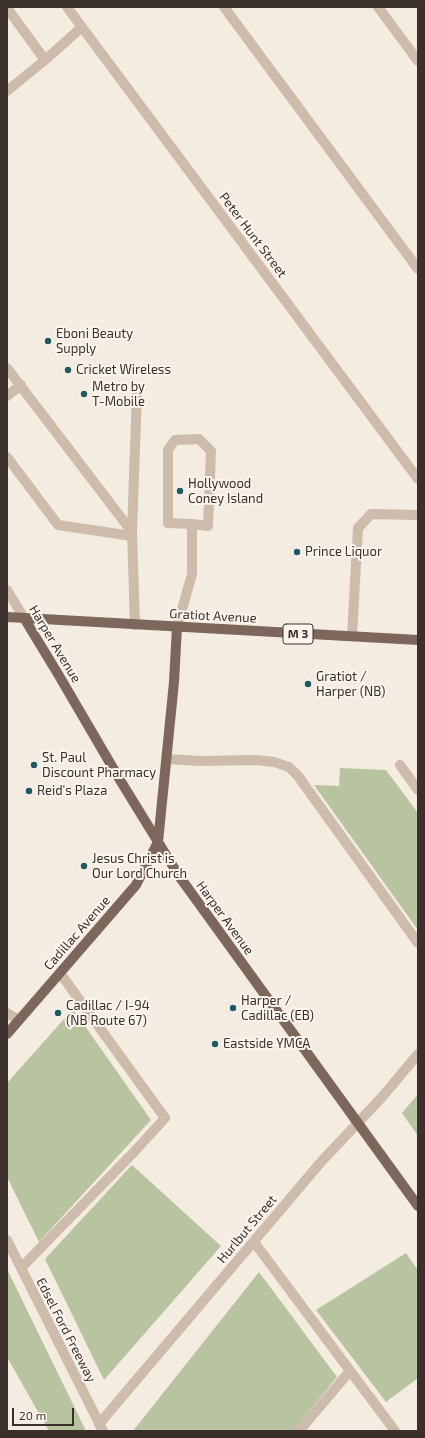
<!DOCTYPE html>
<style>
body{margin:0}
#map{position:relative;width:425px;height:1438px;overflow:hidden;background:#f4ebe1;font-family:"Exo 2",sans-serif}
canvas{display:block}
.frame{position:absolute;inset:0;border:8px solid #3b302b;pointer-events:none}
.scale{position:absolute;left:12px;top:1408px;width:62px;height:18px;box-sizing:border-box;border:2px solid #3b302b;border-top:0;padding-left:5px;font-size:12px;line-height:14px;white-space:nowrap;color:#3b302b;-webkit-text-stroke:3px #fbf5ee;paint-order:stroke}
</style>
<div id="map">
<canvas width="425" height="1438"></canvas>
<div class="frame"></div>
<div class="scale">20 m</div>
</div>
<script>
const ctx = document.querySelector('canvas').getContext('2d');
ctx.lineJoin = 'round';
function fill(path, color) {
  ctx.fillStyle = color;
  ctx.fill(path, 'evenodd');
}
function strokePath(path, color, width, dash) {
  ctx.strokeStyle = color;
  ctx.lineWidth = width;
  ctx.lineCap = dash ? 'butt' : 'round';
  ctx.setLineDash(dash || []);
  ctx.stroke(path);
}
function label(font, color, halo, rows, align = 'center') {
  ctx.font = font + ' "Exo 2",sans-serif';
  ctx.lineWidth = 4;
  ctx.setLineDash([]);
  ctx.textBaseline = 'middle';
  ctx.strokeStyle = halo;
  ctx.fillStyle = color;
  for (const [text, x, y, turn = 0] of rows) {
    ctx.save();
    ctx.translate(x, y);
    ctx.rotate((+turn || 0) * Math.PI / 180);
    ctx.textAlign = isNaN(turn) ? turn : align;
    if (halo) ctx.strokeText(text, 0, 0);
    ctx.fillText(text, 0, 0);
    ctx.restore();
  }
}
const green = new Path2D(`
 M340 768 386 770 418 813V930L314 785 339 786Z
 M73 1009 151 1120 39 1242 7 1177V1083Z
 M418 1094V1136L402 1113Z
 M132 1165 221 1246 104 1380 45 1259Z
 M406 1253 418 1270V1378L386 1402 316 1310Z
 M7 1269 86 1431H49L7 1357Z
 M259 1272 337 1377 293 1431H133Z`);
const minor = new Path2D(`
 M67 7 418 479
 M224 7 418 269
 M378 7 418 61
 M7 8 45 60 82 27
 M7 91 45 60
 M7 368 132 532
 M7 396 21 385
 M7 457 58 525 132 536
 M7 590 24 618
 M135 625 132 532 137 392
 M177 627 192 574V524L208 526 211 451 199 439 175 440 168 450V523L192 524
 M352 636 358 528 371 514 418 515
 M167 759 200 761 256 760 274 762 289 767 298 776 418 943
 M400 765 418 790
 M7 1013 19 1020
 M7 1240 103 1431
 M254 1242 395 1431
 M21 1268 134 1152 165 1118 60 973
 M99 1424 321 1162 383 1096 418 1054
 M299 1431 350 1371`);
const major = new Path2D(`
 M7 617 418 640
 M24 618 58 674 120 780 179 876 418 1206
 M7 1034 136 885 158 842 174 682 177 627`);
const markers = [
 [48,341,4,"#1f5a5e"],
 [68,370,4,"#1f5a5e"],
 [84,394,4,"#1f5a5e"],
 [180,491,4,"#1f5a5e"],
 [297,552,4,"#1f5a5e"],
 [308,684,4,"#1f5a5e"],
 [34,765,4,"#1f5a5e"],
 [29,791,4,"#1f5a5e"],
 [84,866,4,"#1f5a5e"],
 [233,1008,4,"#1f5a5e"],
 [58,1013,4,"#1f5a5e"],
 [215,1044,4,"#1f5a5e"]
];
const shields = [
 [298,634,30]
];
const shieldNames = [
 ["M 3",298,634]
];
const streetNames = [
 ["Peter Hunt Street",253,235,53],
 ["Gratiot Avenue",213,616,3],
 ["Harper Avenue",55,644,59],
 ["Harper Avenue",225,918,54],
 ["Cadillac Avenue",77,933,-49],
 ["Hurlbut Street",247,1229,-50],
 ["Edsel Ford Freeway",66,1330,63]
];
const poiNames = [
 ["Eboni Beauty",56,334],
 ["Supply",56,349],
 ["Cricket Wireless",76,370],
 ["Metro by",92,387],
 ["T-Mobile",92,402],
 ["Hollywood",188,484],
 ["Coney Island",188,499],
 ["Prince Liquor",305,552],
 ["Gratiot /",316,677],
 ["Harper (NB)",316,692],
 ["St. Paul",42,758],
 ["Discount Pharmacy",42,773],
 ["Reid's Plaza",37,791],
 ["Jesus Christ is",92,859],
 ["Our Lord Church",92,874],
 ["Harper /",241,1001],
 ["Cadillac (EB)",241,1016],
 ["Cadillac / I-94",66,1006],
 ["(NB Route 67)",66,1021],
 ["Eastside YMCA",223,1044]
];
fill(green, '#b8c4a0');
strokePath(minor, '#cdbbac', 10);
strokePath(major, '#7d675c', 10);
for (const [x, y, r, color] of markers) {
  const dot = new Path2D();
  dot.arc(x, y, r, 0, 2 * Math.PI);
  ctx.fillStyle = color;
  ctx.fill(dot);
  strokePath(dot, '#fbf5ee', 1.5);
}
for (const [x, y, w] of shields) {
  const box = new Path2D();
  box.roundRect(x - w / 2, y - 10, w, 20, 3);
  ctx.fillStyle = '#fbf5ee';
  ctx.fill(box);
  strokePath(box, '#3b302b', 1);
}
label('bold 12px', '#3b302b', null, shieldNames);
label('13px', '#3b302b', '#fbf5ee', streetNames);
label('13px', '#3b302b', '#fbf5ee', poiNames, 'left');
</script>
